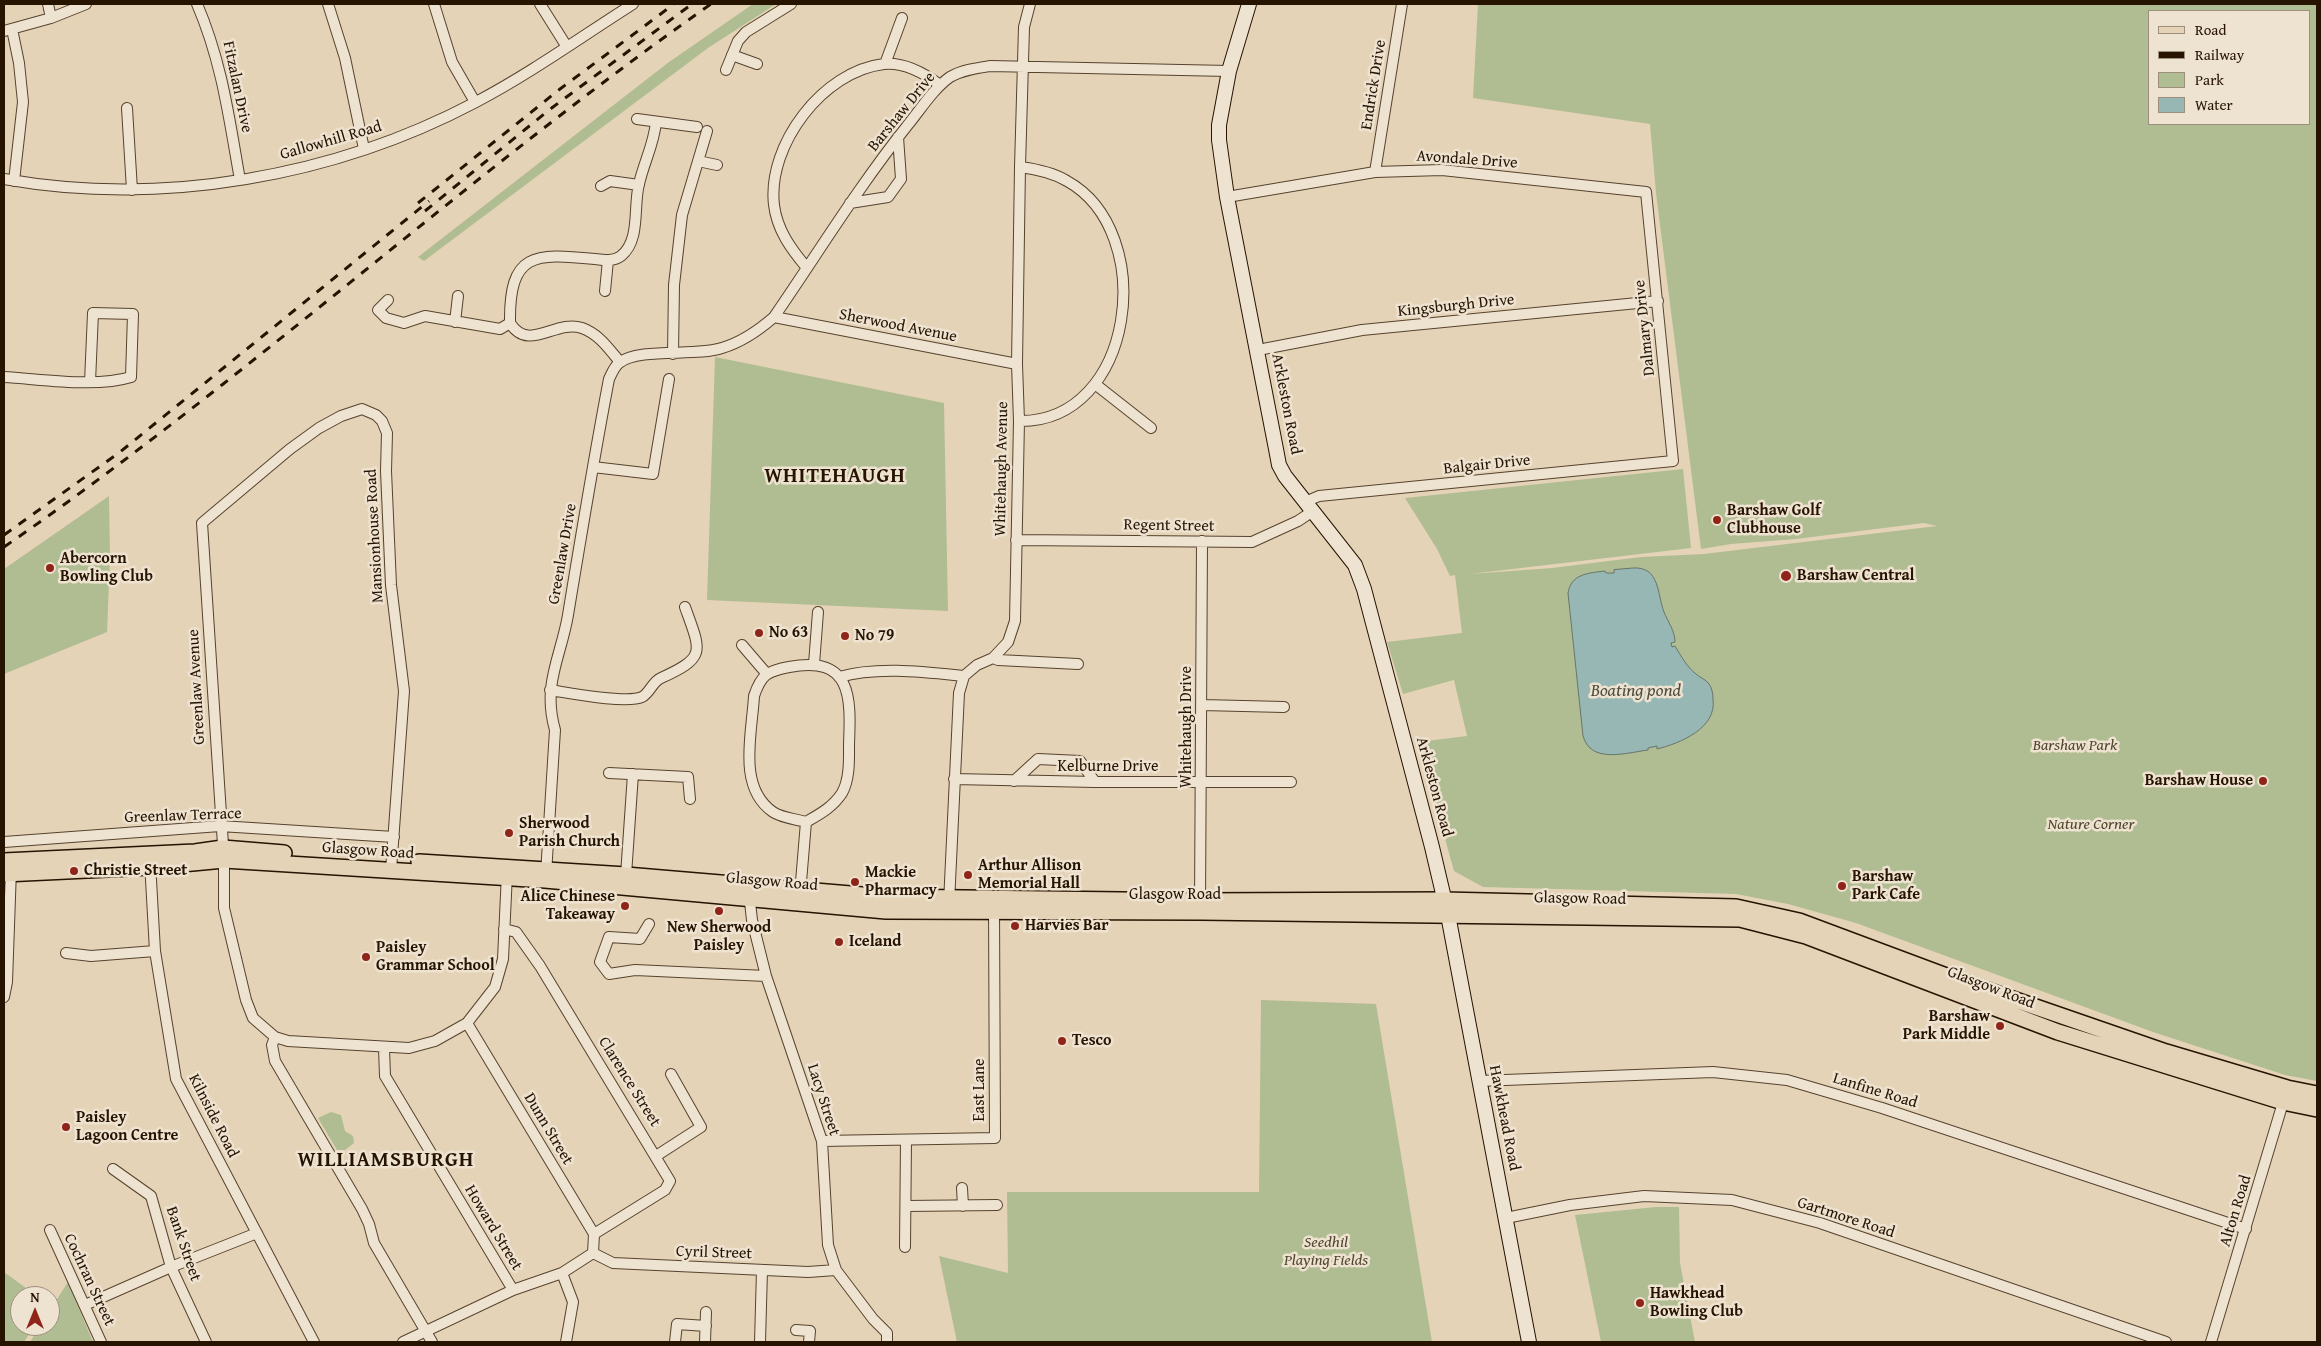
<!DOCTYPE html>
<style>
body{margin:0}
#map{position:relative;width:2321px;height:1346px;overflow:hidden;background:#e5d3b7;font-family:"Gentium Book Plus",serif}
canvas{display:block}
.frame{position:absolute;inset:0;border:5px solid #261300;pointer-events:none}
.legend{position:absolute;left:2148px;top:10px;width:162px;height:115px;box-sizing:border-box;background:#eee2d0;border:1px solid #9e8f7d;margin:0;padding:6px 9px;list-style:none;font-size:15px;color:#261300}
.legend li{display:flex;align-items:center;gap:10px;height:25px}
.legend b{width:25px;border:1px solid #9e8f7d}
.north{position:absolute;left:10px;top:1286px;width:50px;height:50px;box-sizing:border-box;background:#eee2d0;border:1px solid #9e8f7d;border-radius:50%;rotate:0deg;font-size:14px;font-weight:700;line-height:20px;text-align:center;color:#261300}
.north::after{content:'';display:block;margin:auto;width:18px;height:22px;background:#8f2418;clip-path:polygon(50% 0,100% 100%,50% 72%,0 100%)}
</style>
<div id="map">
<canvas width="2321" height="1346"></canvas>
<div class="frame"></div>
<ul class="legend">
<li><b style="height:6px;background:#e5d3b7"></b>Road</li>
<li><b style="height:6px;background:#261300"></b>Railway</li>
<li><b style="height:14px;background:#b0bd92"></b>Park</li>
<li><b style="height:14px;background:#96b7b3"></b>Water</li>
</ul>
<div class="north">N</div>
</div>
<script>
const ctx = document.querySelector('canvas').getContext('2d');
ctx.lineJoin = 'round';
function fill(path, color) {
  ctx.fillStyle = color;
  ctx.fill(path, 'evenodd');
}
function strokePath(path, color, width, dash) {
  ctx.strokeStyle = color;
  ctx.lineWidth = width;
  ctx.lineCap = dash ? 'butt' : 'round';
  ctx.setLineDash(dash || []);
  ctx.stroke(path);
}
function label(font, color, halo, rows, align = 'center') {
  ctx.font = font + ' "Gentium Book Plus",serif';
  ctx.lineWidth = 5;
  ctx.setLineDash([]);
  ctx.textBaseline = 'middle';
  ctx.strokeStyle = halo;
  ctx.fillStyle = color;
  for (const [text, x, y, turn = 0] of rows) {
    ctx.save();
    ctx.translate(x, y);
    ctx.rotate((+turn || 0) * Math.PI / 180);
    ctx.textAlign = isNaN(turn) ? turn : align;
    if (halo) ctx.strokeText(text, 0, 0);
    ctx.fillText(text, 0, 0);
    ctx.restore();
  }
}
const green = new Path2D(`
 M753 4H776L708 48 424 261 418 257 669 62Z
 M1478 4H2317V1081L2285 1075 2153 1032 1856 923 1788 904 1736 894 1483 887 1454 871 1418 742 1467 736 1454 680 1403 694 1387 642 1462 633 1455 575 1450 576 1437 549 1405 498 1683 469 1691 548 1470 574 1552 568 1641 557 1704 554 1937 526 1924 523 1796 539 1731 544 1701 549 1656 193 1650 124 1473 98ZM2150 11H2310V124H2150Z
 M715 357 944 403 948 611 707 600Z
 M109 496 110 559 107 632 4 674V569Z
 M1261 1000 1376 1004 1432 1342H957L939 1256 1008 1273 1007 1192H1259Z
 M331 1112 341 1115 345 1131 353 1136 354 1143 345 1150H337L318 1118Z
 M1656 1207H1679L1680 1263 1695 1342H1601L1575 1215Z
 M4 1272 37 1296H20V1326H35L24 1342H4Z
 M68 1282 93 1342H30L40 1326H50V1310Z`);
const water = new Path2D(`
 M1633 568C1660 566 1657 594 1664 612 1668 622 1675 631 1675 642L1671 643 1672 647 1675 646C1681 656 1687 667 1696 674 1700 678 1706 679 1709 684 1712 688 1713 694 1713 699 1717 728 1681 743 1657 749V746L1648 748V750C1625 753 1591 764 1583 736L1568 593C1571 574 1588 573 1605 571L1606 573H1614V570Z`);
const street = new Path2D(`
 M48 4 51 18
 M197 4C222 62 229 118 240 180
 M328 4 345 58 364 149
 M434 4 452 62 475 102
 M540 4 567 47
 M12 29 19 63 23 102 14 181
 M4 31 51 18 86 4
 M732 55 757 64
 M885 64 902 18
 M726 70 738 41 746 32 791 4
 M127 108 132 190
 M637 119 697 127
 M698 161 717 165
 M1375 172 1402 4
 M4 179C162 207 334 177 476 102 531 73 581 37 633 4
 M601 186 610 181 639 185
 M1227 197 1375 172 1442 170 1646 192 1673 461 1319 496 1305 502
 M850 203 888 197 901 179 898 137
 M807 268C791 249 777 230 774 205 767 145 823 71 884 64 905 62 924 73 940 85
 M605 291 608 260
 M388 300 378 310 386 318 404 323 425 316 500 329 510 323
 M774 317 1017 364
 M455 322 458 296
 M1258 350 1362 330 1658 301
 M673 354 674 285 682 215 707 131
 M620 362C609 349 599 334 582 328 555 319 529 353 510 323 509 252 534 253 595 259 603 260 613 262 621 256 641 240 633 206 639 184 644 162 654 144 656 122
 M4 377C41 379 96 388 131 377L133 314 93 313 90 382
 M1095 384 1151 428
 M1019 421C1135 423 1159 232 1067 181 1052 172 1036 169 1020 167
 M593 467 653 474 669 379
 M1016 540 1252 542 1298 521 1313 511
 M742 645 766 673
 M993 658 998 660 1078 664
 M814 664 818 612
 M839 677C877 666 925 672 964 676
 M550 690C570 693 626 704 642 697 650 693 652 682 661 678 707 657 701 652 685 607
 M1202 705 1284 707
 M609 773 688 777 690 799
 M954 779 1095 782H1291
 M1014 781 1038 759 1080 761 1095 782
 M4 842 220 826 394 837
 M150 862 155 951 176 1079 314 1342
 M391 870 404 691 391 585 386 471 387 433 382 421 376 415 362 409 341 416 319 428 290 449 202 523 224 860V908L246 1000 253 1018 275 1037 272 1045 275 1061 362 1209 369 1224 374 1243 432 1342
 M546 874 555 730C542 684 561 657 568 615 581 536 594 457 609 379 612 373 614 367 619 363 639 347 696 357 722 348 742 342 758 331 774 317 818 253 859 186 907 126 921 109 933 89 950 77 962 70 977 68 990 66L1229 71
 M626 875 633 774
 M749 893 752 920 766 976 822 1141 828 1245 836 1270 873 1319 887 1333V1342
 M800 894 806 822C820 814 833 807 842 793 850 779 849 759 849 744 851 697 852 655 789 667 767 671 761 675 754 696 752 734 737 787 773 812 782 818 796 819 806 822
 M949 903 959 693 964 676 977 665 993 658 1008 642 1015 621 1019 421 1017 364 1020 167 1024 27 1030 4
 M1200 906 1202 541
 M649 924 640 939 609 937 600 962 609 974 635 970 766 976
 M504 929 516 932 540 966 670 1181 665 1190 594 1234
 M66 953 91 956 155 951
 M4 997 7 982 11 869
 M467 1023 594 1234 593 1253
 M275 1037 288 1041 409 1048 435 1041 467 1023 495 987 503 959 507 873
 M384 1048 385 1076 513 1290
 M1479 1081 1713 1072 1787 1080 1882 1108 2246 1229
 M822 1141 995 1138 994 906
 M656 1156 701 1127 671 1074
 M113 1169 151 1196 171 1267 206 1342
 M962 1188 963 1206
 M906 1206 997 1205
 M1506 1218 1570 1205 1644 1196 1732 1200 1820 1223 2166 1342
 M50 1230 101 1342
 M905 1247 906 1140
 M593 1253 613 1263 808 1272 836 1270
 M562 1273 573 1302 566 1342
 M85 1305 171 1267 257 1233
 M796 1330 810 1331 809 1342
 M403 1342 513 1290 562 1273 593 1253
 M675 1342 677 1324 706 1326
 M705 1342 706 1312
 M760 1342 762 1270
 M2211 1342 2285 1096`);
const secondary = new Path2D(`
 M1249 4 1229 71 1219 125V140L1227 197 1276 449 1279 465 1285 476 1355 565 1364 589 1432 847 1448 915 1529 1342`);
const primary = new Path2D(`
 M4 861 195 852 223 848 284 853
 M419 862 626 875 886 897 1200 901 1444 900 1736 907 1799 921 1949 977 2166 1052 2287 1088 2317 1094
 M4 874 150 867 224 860 545 880 886 911 1201 912 1740 919 1806 936 2058 1032 2283 1102 2317 1109`);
const rail = new Path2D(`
 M418 203 560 89 674 4
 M425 211 549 110 692 4
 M4 535 120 452 429 201
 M4 547C249 378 467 175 711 4`);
const markers = [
 [1717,520,5,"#8f2418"],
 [50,568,5,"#8f2418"],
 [1786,576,6,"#8f2418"],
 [759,633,5,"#8f2418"],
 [845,636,5,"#8f2418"],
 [2263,781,5,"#8f2418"],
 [509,833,5,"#8f2418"],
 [74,871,5,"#8f2418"],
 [968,875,5,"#8f2418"],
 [855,882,5,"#8f2418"],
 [1842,886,5,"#8f2418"],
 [625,906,5,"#8f2418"],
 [719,911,5,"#8f2418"],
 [1015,926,5,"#8f2418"],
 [839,942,5,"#8f2418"],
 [366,957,5,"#8f2418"],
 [2000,1026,5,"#8f2418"],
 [1062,1041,5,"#8f2418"],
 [66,1127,5,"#8f2418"],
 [1640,1303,5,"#8f2418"]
];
const streetNames = [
 ["Endrick Drive",1374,85,-81],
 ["Fitzalan Drive",237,87,78],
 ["Barshaw Drive",902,112,-51],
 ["Gallowhill Road",331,141,-16],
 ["Avondale Drive",1467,160,4],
 ["Kingsburgh Drive",1456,306,-6],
 ["Sherwood Avenue",898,326,11],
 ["Dalmary Drive",1645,328,-96],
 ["Arkleston Road",1286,404,79],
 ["Balgair Drive",1487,465,-6],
 ["Whitehaugh Avenue",1002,469,-89],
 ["Regent Street",1169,526,1],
 ["Mansionhouse Road",375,536,-93],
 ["Greenlaw Drive",563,554,-80],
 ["Greenlaw Avenue",197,687,-93],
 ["Whitehaugh Drive",1187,727,-90],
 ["Kelburne Drive",1108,767],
 ["Arkleston Road",1434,787,75],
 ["Greenlaw Terrace",183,816,-2],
 ["Glasgow Road",368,851,4],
 ["Glasgow Road",772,882,5],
 ["Glasgow Road",1175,895],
 ["Glasgow Road",1580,899,1],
 ["Glasgow Road",1991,988,21],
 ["Clarence Street",629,1082,58],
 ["East Lane",980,1090,-90],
 ["Lanfine Road",1875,1091,17],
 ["Lacy Street",823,1100,72],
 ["Kilnside Road",213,1116,63],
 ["Hawkhead Road",1504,1118,79],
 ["Dunn Street",548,1129,59],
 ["Alton Road",2236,1211,-73],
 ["Gartmore Road",1846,1218,18],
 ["Howard Street",493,1228,59],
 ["Bank Street",183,1244,71],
 ["Cyril Street",714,1253,2],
 ["Cochran Street",89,1280,65]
];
const poiNames = [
 ["Barshaw Golf",1727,511],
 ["Clubhouse",1727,529],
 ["Abercorn",60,559],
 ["Bowling Club",60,577],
 ["Barshaw Central",1797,576],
 ["No 63",769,633],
 ["No 79",855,636],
 ["Barshaw House",2253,781,"right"],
 ["Sherwood",519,824],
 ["Parish Church",519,842],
 ["Arthur Allison",978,866],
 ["Memorial Hall",978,884],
 ["Christie Street",84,871],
 ["Mackie",865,873],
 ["Pharmacy",865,891],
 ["Barshaw",1852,877],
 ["Park Cafe",1852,895],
 ["Alice Chinese",615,897,"right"],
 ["Takeaway",615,915,"right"],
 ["Harvies Bar",1025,926],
 ["New Sherwood",719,928,"center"],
 ["Paisley",719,946,"center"],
 ["Iceland",849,942],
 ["Paisley",376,948],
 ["Grammar School",376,966],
 ["Barshaw",1990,1017,"right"],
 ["Park Middle",1990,1035,"right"],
 ["Tesco",1072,1041],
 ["Paisley",76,1118],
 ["Lagoon Centre",76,1136],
 ["Hawkhead",1650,1294],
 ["Bowling Club",1650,1312]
];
const parkNames = [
 ["Barshaw Park",2075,746],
 ["Nature Corner",2091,825],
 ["Seedhil",1326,1243],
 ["Playing Fields",1326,1261]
];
const waterNames = [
 ["Boating pond",1636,691]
];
const districtNames = [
 ["WHITEHAUGH",835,477],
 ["WILLIAMSBURGH",386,1161]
];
fill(green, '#b0bd92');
fill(water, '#96b7b3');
strokePath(water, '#69756b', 1);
strokePath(street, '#56432e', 12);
strokePath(secondary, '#261300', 16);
strokePath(primary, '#261300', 18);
strokePath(street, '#eee2d0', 10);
strokePath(secondary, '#eee2d0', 14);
strokePath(primary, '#e5d3b7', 15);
strokePath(rail, '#261300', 3, [9, 9]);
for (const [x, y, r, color] of markers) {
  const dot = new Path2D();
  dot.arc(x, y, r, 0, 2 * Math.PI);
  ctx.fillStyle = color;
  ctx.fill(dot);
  strokePath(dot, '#eee2d0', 2);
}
label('16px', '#261300', '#eee2d0', streetNames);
label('bold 16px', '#261300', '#eee2d0', poiNames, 'left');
label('italic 16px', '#4f462c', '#eee2d0', parkNames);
label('italic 18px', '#4d4c3f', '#eee2d0', waterNames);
ctx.letterSpacing = '1px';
label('bold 21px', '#261300', '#eee2d0', districtNames);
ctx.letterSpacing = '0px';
</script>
